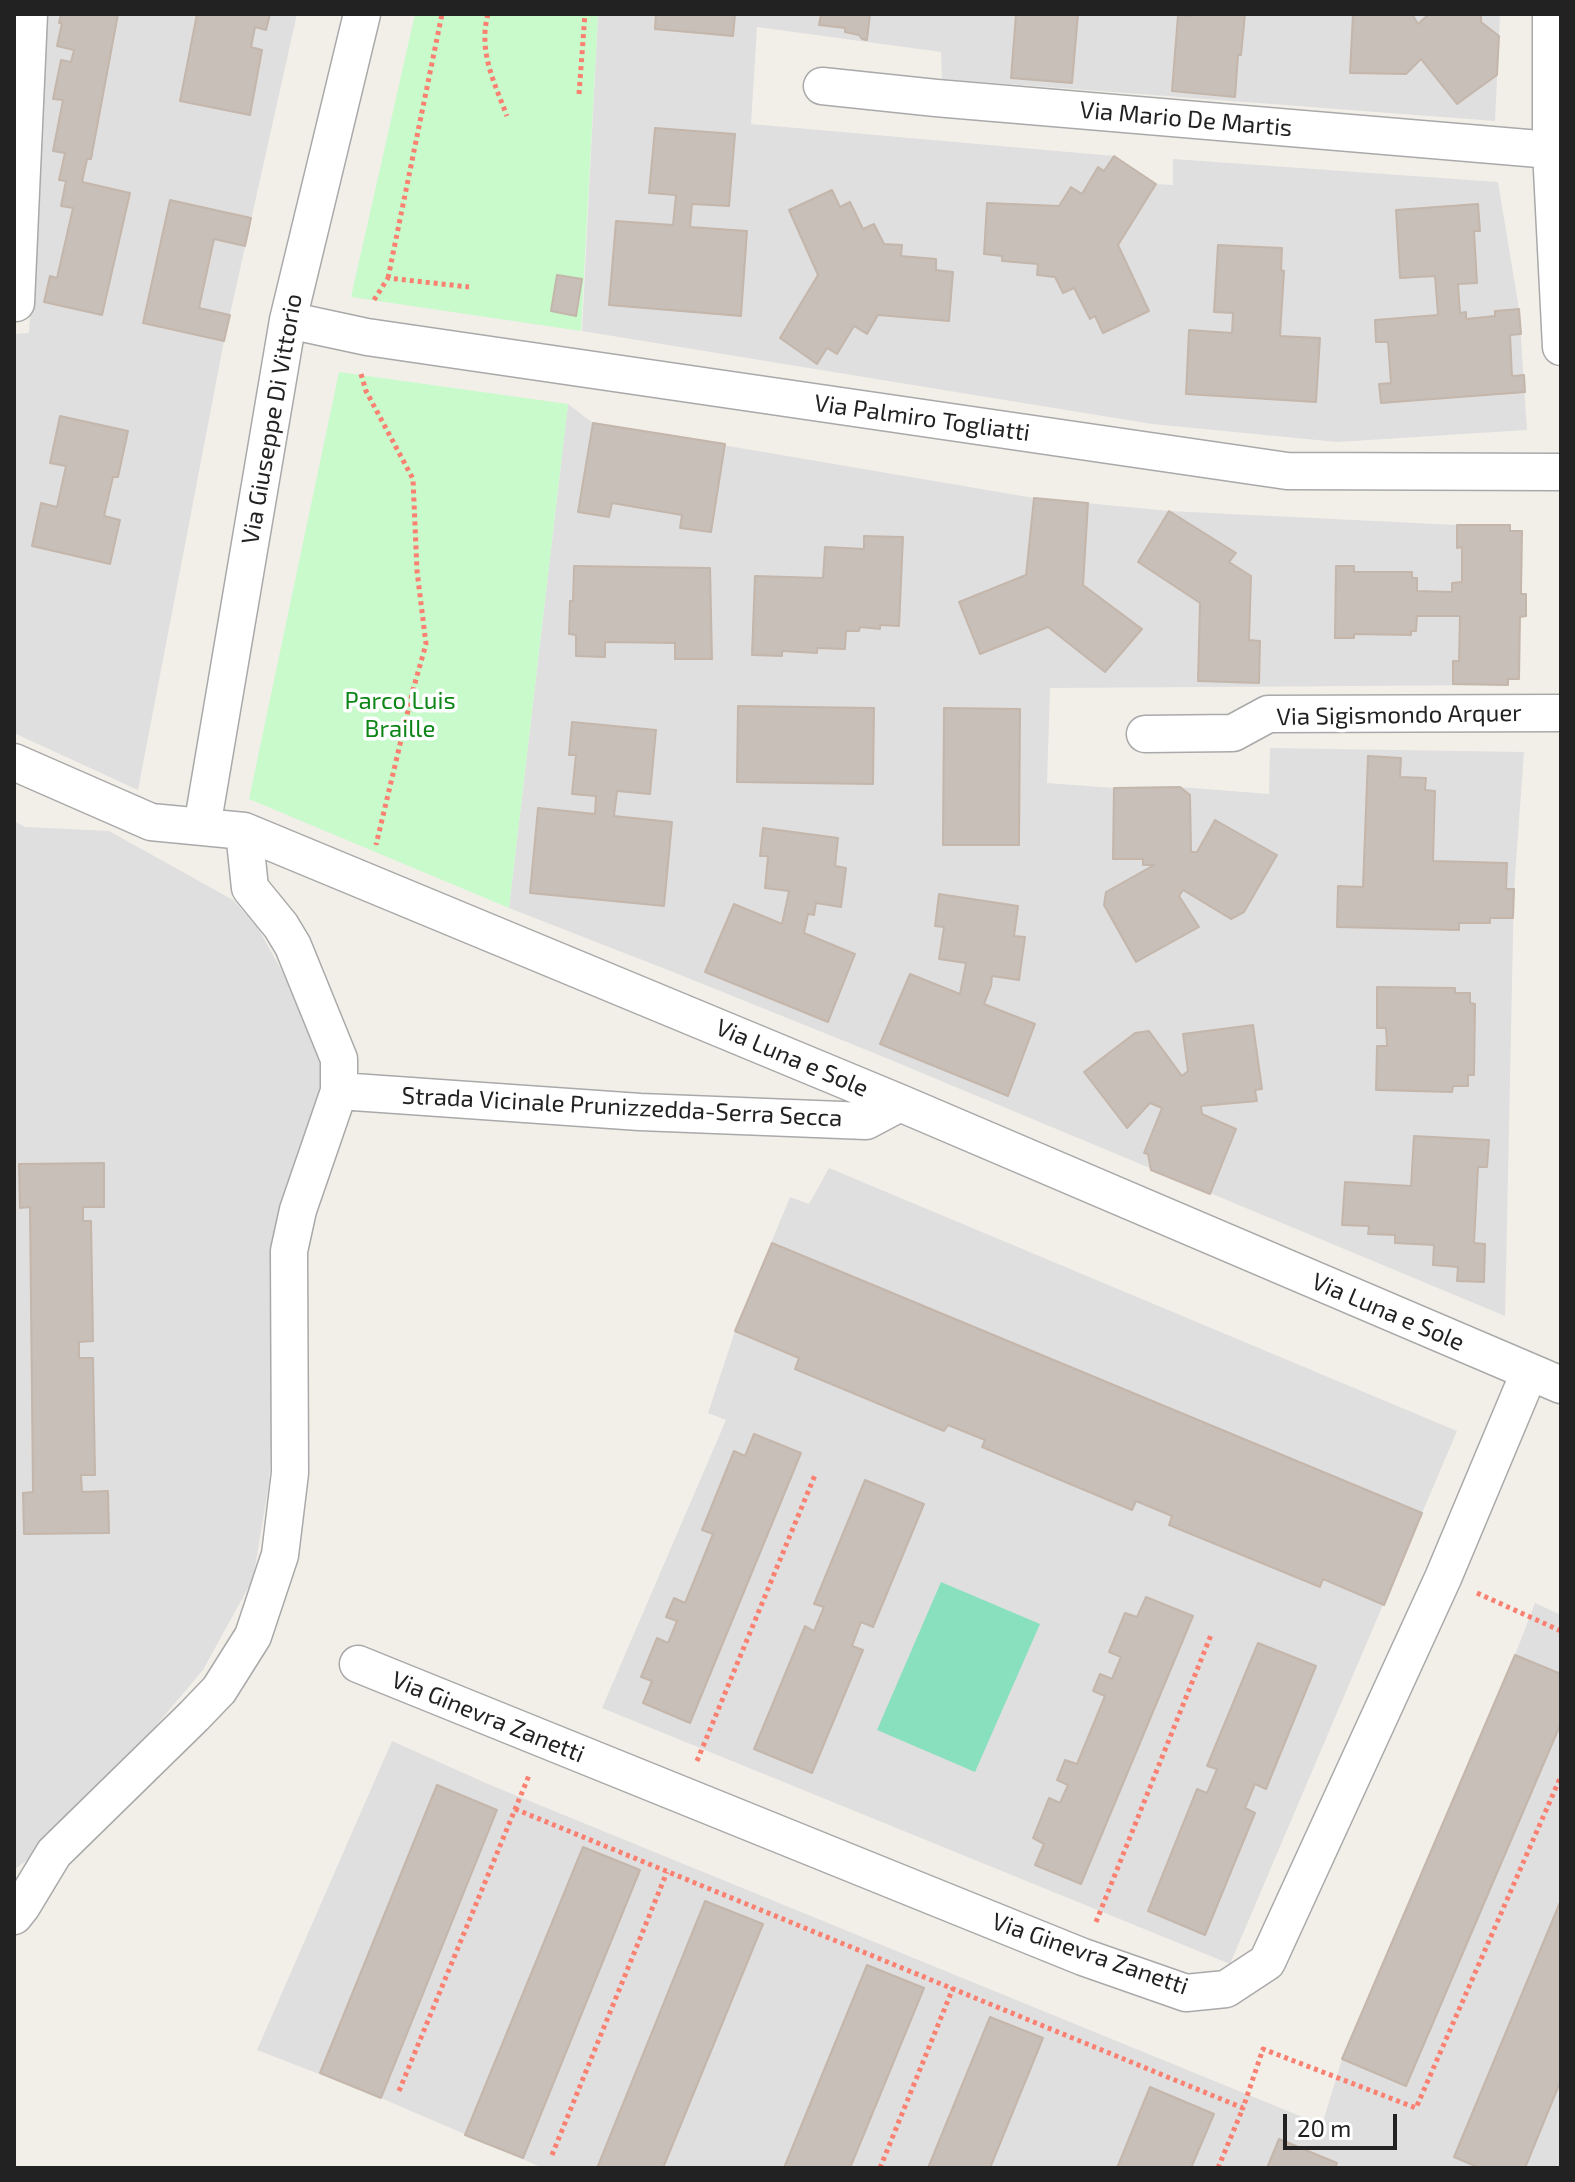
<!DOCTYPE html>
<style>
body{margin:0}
#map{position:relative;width:1575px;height:2182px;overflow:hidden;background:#f2efe9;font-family:"Exo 2",sans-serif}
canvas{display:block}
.frame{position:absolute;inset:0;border:16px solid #222;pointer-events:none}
.scale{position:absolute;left:1283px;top:2114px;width:114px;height:36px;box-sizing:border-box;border:4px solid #222;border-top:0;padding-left:10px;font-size:24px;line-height:28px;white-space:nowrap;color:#222;-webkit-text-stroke:6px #fff;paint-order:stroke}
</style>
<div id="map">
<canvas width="1575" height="2182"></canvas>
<div class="frame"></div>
<div class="scale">20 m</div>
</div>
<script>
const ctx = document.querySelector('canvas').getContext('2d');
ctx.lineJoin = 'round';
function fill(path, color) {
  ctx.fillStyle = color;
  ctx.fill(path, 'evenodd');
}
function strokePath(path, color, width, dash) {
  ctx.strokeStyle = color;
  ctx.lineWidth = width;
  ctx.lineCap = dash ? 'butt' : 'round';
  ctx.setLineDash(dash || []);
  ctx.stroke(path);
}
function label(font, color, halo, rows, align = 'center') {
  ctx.font = font + ' "Exo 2",sans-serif';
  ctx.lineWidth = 7;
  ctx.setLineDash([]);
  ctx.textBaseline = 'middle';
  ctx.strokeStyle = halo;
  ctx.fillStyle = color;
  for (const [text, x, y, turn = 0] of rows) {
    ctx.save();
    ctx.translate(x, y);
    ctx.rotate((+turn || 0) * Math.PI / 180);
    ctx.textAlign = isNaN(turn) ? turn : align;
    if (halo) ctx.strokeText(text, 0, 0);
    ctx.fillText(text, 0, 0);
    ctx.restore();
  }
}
const residential = new Path2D(`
 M47 14H297L224 341 138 790 14 733V334L29 333Z
 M598 14H1500L1495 121 942 79 941 52 757 27 751 124 1114 156 1156 184 1173 185V159L1498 182 1519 309 1527 430 1337 442 1152 424 582 331Z
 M568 404 593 423 1034 498 1169 511 1457 525H1510L1521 594 1526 595V616L1520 617 1519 679H1508V685L1050 688 1047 783 1114 788 1180 787 1269 794 1270 748 1524 752 1514 889 1505 1316 874 1053 673 972 509 908Z
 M14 821 25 827 109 831 233 900 258 928 289 984 320 1050 323 1084 270 1252 277 1342 269 1483 253 1579 203 1670 72 1825 14 1870Z
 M829 1168 1457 1431 1230 1964 602 1708 726 1420 708 1413 735 1331 790 1197 809 1204Z
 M1535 1603 1561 1615V2168H543L381 2098 257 2050 392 1741 488 1784 1322 2125 1342 2059 1515 1655Z`);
const park = new Path2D(`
 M415 14H598L581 331 351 297Z
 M339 372 568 404 509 908 249 799Z`);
const pitch = new Path2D(`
 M941 1582 1040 1624 975 1772 877 1730Z`);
const building = new Path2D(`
 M61 14H118L91 159H87L82 182 130 193 102 315 44 302 50 276 57 278 73 208 61 206 66 181 59 180 65 153 53 151 63 100 53 99 61 60 71 62 74 50 57 46 62 23H59Z
 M197 14H270L266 30 255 27 251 47 262 50 250 115 180 101Z
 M656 14H735L733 36 655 29Z
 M821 14H870L867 40 862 39 859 35 845 32V28L819 25Z
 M1016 14H1078L1072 83 1011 78Z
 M1192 14H1245L1241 55H1238L1235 97 1172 91 1178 15 1191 16Z
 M1353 14H1412L1418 24 1429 14H1481V22L1499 36 1497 75 1457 104 1421 59 1406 74 1350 73Z
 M655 128 735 134 729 206 692 204 690 227 747 231 741 316 609 305 616 221 673 225 676 195 649 193Z
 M1114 156 1156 184 1118 245 1149 311 1103 333 1095 316 1090 319 1074 288 1063 293 1055 277 1037 275 1038 264 1002 261V256L984 254 987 203 1059 206 1071 187 1082 194 1098 167 1104 171Z
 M832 190 840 207 850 202 863 229 874 224 884 244 902 245 901 256 936 259V270L953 272 949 321 878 315 867 334 854 326 837 354 827 348 817 364 780 338 818 275 789 210Z
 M170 200 251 218 245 246 214 239 199 308 230 315 224 341 143 323Z
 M1478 204 1480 231H1474L1477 283 1458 284 1460 313 1466 312V319L1495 316V311L1519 309 1521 334 1510 335 1512 376 1524 375 1525 392 1381 403 1379 384 1391 383 1388 342H1376L1375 320 1438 315 1435 276 1400 278 1396 210Z
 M1218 245 1282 248 1281 270 1284 271 1280 336 1320 338 1316 402 1186 394 1189 330 1232 333 1233 313 1214 312Z
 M557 275 582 279 576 316 551 311Z
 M60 416 128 431 118 477H113L104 516 120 520 110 564 32 546 41 503 57 507 66 466 50 463Z
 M593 423 725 444 711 532 680 528 682 515 612 503 609 517 578 512Z
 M1034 498 1088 503 1083 585 1142 629 1105 672 1048 627 980 654 959 602 1026 575Z
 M1169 511 1236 553 1229 562 1251 576 1249 640 1260 641 1259 683 1198 681 1200 603 1138 562Z
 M1457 525H1510V531H1522L1521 594H1526V616L1520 617 1519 679H1508V685L1453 684V661H1459L1460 616H1417L1416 631H1411V635L1354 634V638H1335L1336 566H1354V572H1412V578H1417V591L1452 592V583L1462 582V547L1457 548Z
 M864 536 903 537 899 626 880 625V629L860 627 859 631H846L845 649 817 648V653L782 651V656L752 655 755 576 823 578 825 547 864 549Z
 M574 566 710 568 712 659H675V643L605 642V657L576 656V635L569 634 570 601H573Z
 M738 706 874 708 873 784 737 782Z
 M944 708 1020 709 1019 845H943Z
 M572 722 656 730 650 794 617 791 614 816 672 822 664 906 530 893 538 808 595 814 596 796 572 794 576 755H569Z
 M1368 756 1401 758 1400 777 1426 778 1425 790 1435 791 1433 861 1507 863 1506 889H1514L1513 918H1490V923H1459V930L1337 927 1338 886 1363 887Z
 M1180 787 1190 795 1191 852H1197L1215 820 1277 855 1244 912 1231 919 1183 890 1179 896 1199 927 1136 962 1104 905 1106 892 1154 865H1143V859H1113L1114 788Z
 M763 828 838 838 835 866 846 868 841 907 816 903 814 915 808 914 804 933 855 954 828 1022 705 972 734 904 782 924 789 891 765 888 768 856H760Z
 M939 894 1018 906 1014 936 1025 937 1019 980 992 976 991 986 984 1004 1035 1024 1008 1096 880 1044 910 974 960 994 966 963 939 959 944 927 935 926Z
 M1377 987 1455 988V993H1470V1003L1475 1004 1474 1075H1468V1086H1453L1452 1092 1376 1090 1377 1046H1387L1386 1028H1377Z
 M1253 1025 1262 1089 1255 1090 1257 1101 1201 1106 1202 1114 1236 1129 1210 1194 1151 1170 1148 1154 1144 1153 1162 1108 1150 1103 1127 1128 1084 1072 1135 1033 1149 1031 1182 1076 1188 1071 1183 1034Z
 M1414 1136 1489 1140 1487 1167H1478L1474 1243 1485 1244 1484 1282 1457 1281 1458 1267 1433 1265 1434 1245 1395 1243V1235L1368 1234 1369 1226 1342 1225 1345 1182 1411 1186Z
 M104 1163V1207H83V1221H91L93 1341 79 1342V1358H93L95 1475H81L82 1492 108 1491 109 1533 24 1534 23 1493 33 1492 30 1207 20 1208 19 1164Z
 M772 1243 1422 1513 1384 1605 1323 1579 1320 1587 1169 1525 1172 1516 1136 1501 1132 1510 982 1447 985 1440 948 1425 944 1431 795 1369 799 1358 735 1331Z
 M754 1434 801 1453 690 1723 643 1703 652 1681 641 1677 657 1638 668 1643 677 1621 666 1617 674 1598 685 1603 713 1534 702 1530 734 1451 745 1456Z
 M865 1480 924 1504 873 1627 861 1622 852 1646 863 1650 812 1773 754 1749 805 1626 814 1631 824 1607 814 1604Z
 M1146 1597 1193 1616 1081 1884 1035 1865 1044 1844 1033 1838 1049 1798 1060 1803 1068 1785 1057 1780 1065 1760 1077 1764 1105 1696 1093 1691 1100 1674 1112 1679 1121 1657 1109 1652 1125 1613 1137 1617Z
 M1258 1643 1316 1666 1266 1789 1255 1784 1245 1808 1255 1813 1205 1935 1148 1911 1197 1789 1207 1793 1217 1769 1207 1766Z
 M1515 1655 1561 1674V1723L1406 2086 1342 2059Z
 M437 1785 497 1810 381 2098 320 2073Z
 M583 1847 640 1870 523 2158 465 2135Z
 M1561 1900V2080L1525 2168H1480L1454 2157Z
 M705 1901 763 1924 663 2168H597Z
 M867 1965 924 1988 850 2168H784Z
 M990 2017 1043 2038 990 2168H928Z
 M1150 2087 1214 2114 1191 2168H1117Z
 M1279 2139 1337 2163 1335 2168H1267Z`);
const path = new Path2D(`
 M488 14C478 51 494 82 507 116
 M579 94 585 14
 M388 278 442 14
 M374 300 388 278 469 287
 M361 374 366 391 413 479 417 571 426 644 413 690 376 845
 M1477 1593 1561 1631
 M697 1761 815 1475
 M515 1809 1243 2108 1263 2049 1416 2108 1561 1776
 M1096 1922 1211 1635
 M399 2091 530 1773
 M552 2155 667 1872
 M880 2168 953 1988
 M1218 2168 1243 2108`);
const street = new Path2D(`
 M1551 14V150L1561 347
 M822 86 936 98 1551 150
 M14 303H16L29 14
 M288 320 367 337 1287 471 1561 472
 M1145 734 1233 733 1268 714 1561 713
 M14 762 151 822 244 831 900 1103 1561 1385
 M202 827 288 320 362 14
 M339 1091 640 1112 866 1121 900 1103
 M358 1664 1083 1957 1186 1993 1226 1989 1267 1962 1443 1578 1529 1373
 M14 1916 22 1906 54 1853 194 1716 219 1690 253 1636 280 1555 290 1473 289 1251 298 1210 339 1091V1059L293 946 281 926 250 888 244 831`);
const streetNames = [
 ["Via Mario De Martis",1186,119,5],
 ["Via Palmiro Togliatti",922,418,8],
 ["Via Giuseppe Di Vittorio",272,419,-80],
 ["Via Sigismondo Arquer",1399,715,-1],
 ["Via Luna e Sole",792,1058,23],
 ["Strada Vicinale Prunizzedda-Serra Secca",622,1107,3],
 ["Via Luna e Sole",1388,1312,23],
 ["Via Ginevra Zanetti",488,1717,22],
 ["Via Ginevra Zanetti",1090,1954,19]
];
const parkNames = [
 ["Parco Luis",400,701],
 ["Braille",400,729]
];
fill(residential, '#e0dfdf');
fill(park, '#c8facc');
fill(pitch, '#88e0be');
fill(building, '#c7bfb8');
strokePath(building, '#c4b6ab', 2);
strokePath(street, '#a9a9a9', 39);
strokePath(path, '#fa8072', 5, [4, 4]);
strokePath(street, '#fff', 36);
label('24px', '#222', '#fff', streetNames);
label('24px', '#0c8416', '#fff', parkNames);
</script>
